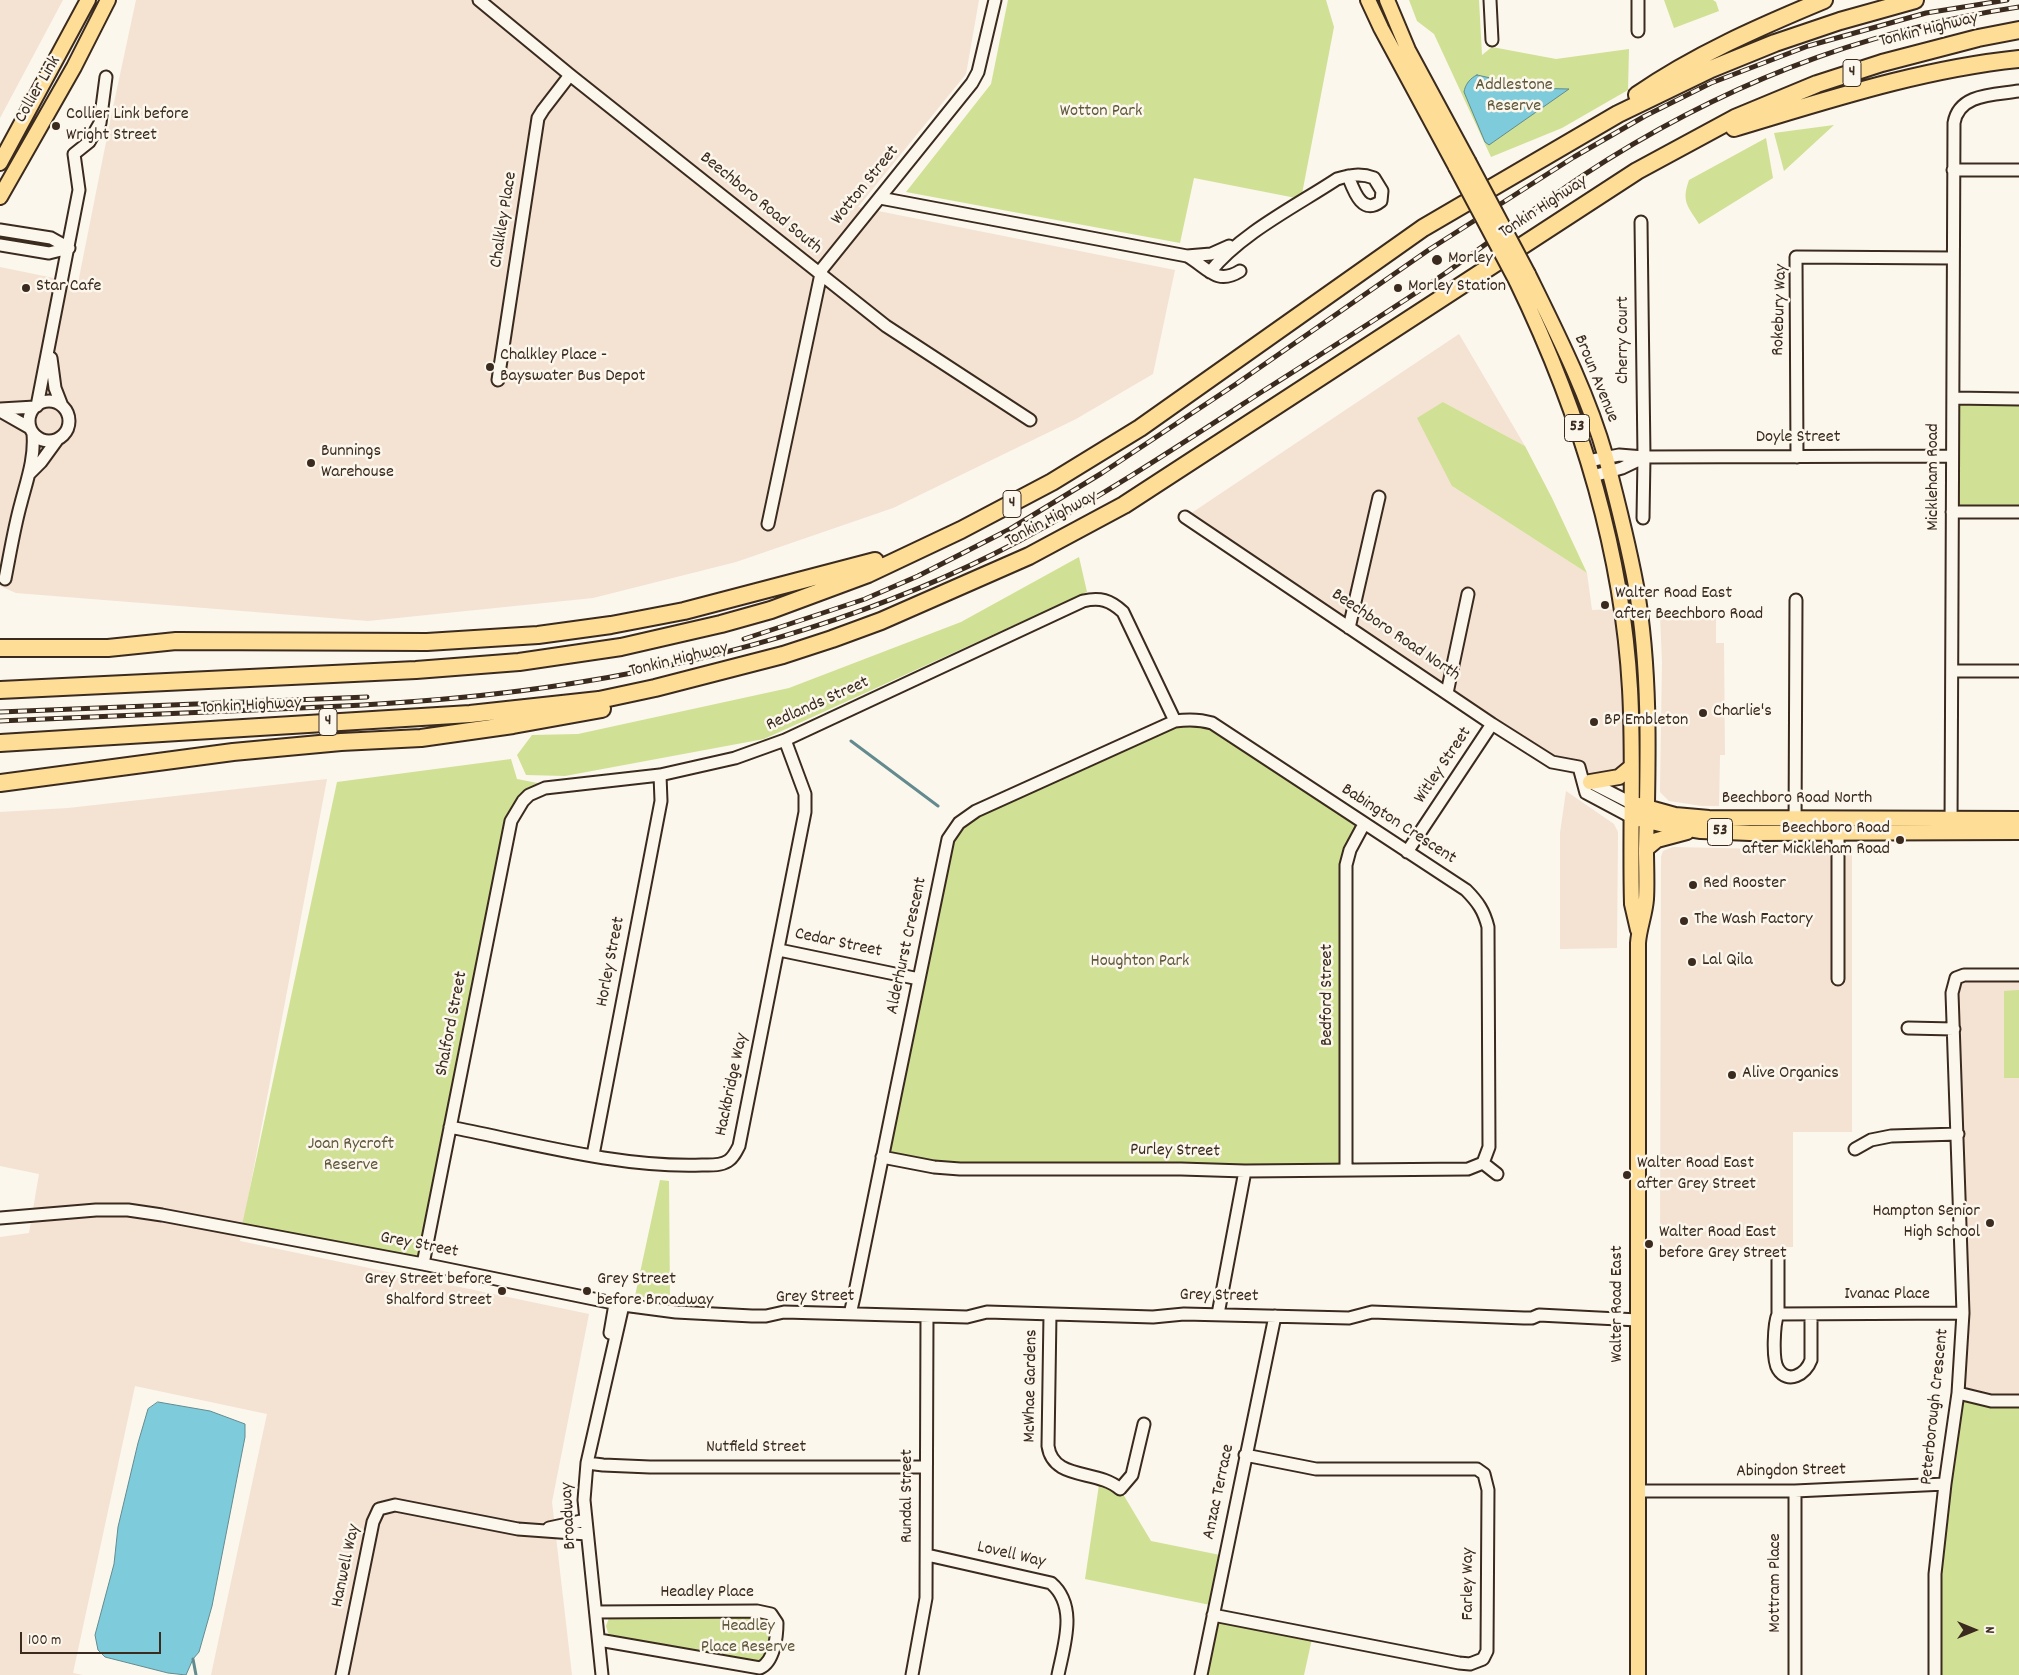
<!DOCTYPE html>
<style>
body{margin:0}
#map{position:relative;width:2019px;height:1675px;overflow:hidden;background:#fbf7ec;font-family:Dekko,sans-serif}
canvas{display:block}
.north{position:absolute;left:1949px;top:1605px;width:50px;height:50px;-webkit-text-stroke:4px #fbf7ec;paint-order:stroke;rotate:90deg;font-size:14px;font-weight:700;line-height:20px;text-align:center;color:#3b2a1e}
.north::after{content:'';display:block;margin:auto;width:18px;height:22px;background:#3b2a1e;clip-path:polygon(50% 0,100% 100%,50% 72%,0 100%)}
.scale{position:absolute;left:20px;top:1632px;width:141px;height:22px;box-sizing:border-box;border:2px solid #3b2a1e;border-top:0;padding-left:6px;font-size:15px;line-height:18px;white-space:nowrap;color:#3b2a1e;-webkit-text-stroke:4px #fbf7ec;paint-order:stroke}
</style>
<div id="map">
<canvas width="2019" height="1675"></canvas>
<div class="north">N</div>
<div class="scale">100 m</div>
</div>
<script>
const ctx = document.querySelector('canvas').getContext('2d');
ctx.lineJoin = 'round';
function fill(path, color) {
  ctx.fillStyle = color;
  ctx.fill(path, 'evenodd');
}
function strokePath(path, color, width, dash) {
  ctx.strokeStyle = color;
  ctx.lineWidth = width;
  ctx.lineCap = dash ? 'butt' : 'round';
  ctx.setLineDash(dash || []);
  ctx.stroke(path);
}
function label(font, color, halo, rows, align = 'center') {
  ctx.font = font + ' Dekko,sans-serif';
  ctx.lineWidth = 5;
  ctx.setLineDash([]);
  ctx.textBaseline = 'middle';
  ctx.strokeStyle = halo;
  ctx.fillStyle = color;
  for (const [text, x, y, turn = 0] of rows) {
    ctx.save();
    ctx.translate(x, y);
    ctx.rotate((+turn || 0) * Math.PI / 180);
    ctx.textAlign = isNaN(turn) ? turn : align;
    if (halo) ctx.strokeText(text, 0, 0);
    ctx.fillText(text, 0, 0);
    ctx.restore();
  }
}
const built = new Path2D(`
 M0 0H63L0 118Z
 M136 0H979L966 74 858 207 1175 270 1153 374 1076 419 893 508 736 562 593 598 368 621 16 593 0 586V267L78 283 112 112Z
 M1459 334 1525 446 1443 402 1452 486 1587 573 1592 610 1617 609 1631 767 1581 781 1190 514Z
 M1660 615 1716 616V643H1724L1725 755H1720L1719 806H1702L1669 801 1660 792 1662 662Z
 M327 779 240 1241 589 1314 552 1502 572 1675H211L267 1414 135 1386 73 1673 83 1675H0V1237L29 1233 39 1174 0 1166V812L68 808Z
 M1566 791 1614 824 1618 832 1617 948 1560 949V833Z
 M1673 847 1852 851V1132H1793V1247L1660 1250 1661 857 1663 851Z
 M1964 975H2019V1401L1958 1393 1963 1313 1952 993Z`);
const green = new Path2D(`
 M1008 0H1326L1334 27 1301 199 1194 178 1180 243 906 192 991 84Z
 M1409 0H1479L1482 55 1492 47 1556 59 1629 49 1628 90 1562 128 1491 157 1434 34 1417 21Z
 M1664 0H1713L1716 2 1719 11 1674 28Z
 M1834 125 1784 171 1774 133Z
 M1766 138 1773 178 1699 224C1688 206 1681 202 1689 180Z
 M1953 398 2019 399V512H1952Z
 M1443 402 1525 446 1552 498 1587 573 1452 486 1417 418Z
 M1079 557 1087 592 764 739 565 776 526 775 517 755 532 735 578 734 789 688 961 622Z
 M1202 720 1364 824 1350 850 1346 1169H960L882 1157 948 839 959 823 1175 721Z
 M511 759 517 779 553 786 518 807 423 1264 241 1230 337 782Z
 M2019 990V1078H2004V991Z
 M660 1180 669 1181 670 1301 635 1296Z
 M1958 1393 2019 1401V1675H1935V1574Z
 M1100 1478 1120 1489 1151 1541 1225 1556 1215 1606 1085 1579Z
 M1213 1615 1313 1634 1304 1675H1201Z
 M616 1616 760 1617 770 1625C776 1640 768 1663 749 1662L613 1637 608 1633 606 1626 609 1618Z`);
const water = new Path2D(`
 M1477 75 1495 79 1505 84 1526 88 1569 89 1489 145 1485 142 1464 92C1465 85 1470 78 1477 75Z
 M158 1402 210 1411 245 1424V1437L212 1606 199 1652 193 1659 186 1675 168 1673 105 1657 98 1650 95 1635 114 1564 118 1527 138 1443 148 1409Z`);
const stream = new Path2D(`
 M851 741 938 806
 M193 1659 196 1675`);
const minor = new Path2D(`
 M479 0 570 75 886 326 1030 420
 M1490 0 1492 40
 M1638 31V0
 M1953 170H2019
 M880 198 1187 256C1207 267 1216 286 1240 271
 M1641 222 1644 457 1643 518
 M0 230 51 238 69 248
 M0 245 49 253 69 248
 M1187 256 1211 254 1229 246
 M1210 272C1240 234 1296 206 1337 179 1350 175 1361 173 1374 178L1382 191 1381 201C1362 216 1354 191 1348 176
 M51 358 55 388 62 406
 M498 380 538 118 543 110 570 75
 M1953 398 2019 399
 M29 421a20 20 0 1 1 40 0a20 20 0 1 1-40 0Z
 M37 406 79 190 74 154 89 142 100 123 106 77
 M0 409 35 407
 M0 411 30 428
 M1797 457 1796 257 1953 258
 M1588 461 1619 455 1644 457 1952 456
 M29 474 41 462 57 440
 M1593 476 1622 468 1643 458
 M1952 512H2019
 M1185 517 1492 724 1552 762 1579 767 1586 793 1631 817
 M768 524 822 269 972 83 978 72 995 0
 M5 579C10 554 14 528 21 503 27 480 35 458 33 434
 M1349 628 1379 497
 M1952 671H2019
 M1447 693 1468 594
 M1588 781 1631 803
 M1951 828 1954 123C1959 93 1995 95 2019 91
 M1795 833 1796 600
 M1407 852 1492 724
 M779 950 919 979
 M1838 979V826
 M1908 1028 1954 1029
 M450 1127C531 1143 620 1168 702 1165 710 1165 720 1166 728 1161 733 1158 736 1152 739 1146L805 812V794L785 740
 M1855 1149 1871 1140 1891 1136 1958 1134
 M593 1155 661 801 660 775
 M1483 1163 1497 1174
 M1346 1169V865L1350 850 1364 824
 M0 1218 96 1210H128L162 1215 423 1264 623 1305 676 1312 752 1316H766L784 1312 967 1317 987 1312 1153 1317 1184 1314 1349 1318 1372 1312 1524 1318H1532L1539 1315 1638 1320
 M1778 1256V1314
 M423 1264 511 821 523 801 529 795 545 788 660 775 735 758 785 740 1083 601C1100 597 1110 600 1123 612L1175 721
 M850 1314 854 1297C885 1144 916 992 948 839L959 823 976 811 1175 721C1189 719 1199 719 1212 723L1466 890C1478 902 1484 911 1488 927L1489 1147 1483 1163 1468 1169 1245 1171 1181 1169H960L934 1167 882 1157
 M1050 1314 1048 1446C1053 1481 1098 1469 1120 1489L1132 1475 1144 1424
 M1218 1314 1245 1171
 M1811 1314V1360C1806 1374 1788 1385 1778 1369 1772 1360 1774 1323 1778 1314L1963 1313
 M610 1333 615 1304
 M1958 1393 1991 1401H2019
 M587 1463 603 1465 650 1467H926
 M1638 1491H1795L1945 1484
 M549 1528 586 1520
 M927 1555 1051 1583C1078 1606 1064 1645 1058 1675
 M596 1612 757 1611 771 1614 777 1623C777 1637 774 1662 760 1668L599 1640
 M1213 1615 1459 1663 1470 1664 1483 1659 1487 1651 1488 1490 1484 1474 1477 1469H1316L1245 1455
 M342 1675 373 1522 379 1509 395 1505 518 1529 587 1534
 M602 1675 584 1500 587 1463 623 1305
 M912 1675 926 1598 927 1316
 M1201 1675 1275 1316
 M1795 1675V1491
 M1935 1675V1574L1945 1484 1958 1393 1963 1313 1952 993 1956 978 1964 975H2019`);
const major = new Path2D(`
 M1368 0 1381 28 1456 167
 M1387 0 1408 50 1468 161
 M0 163 88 0
 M0 197 74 67 108 0
 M1528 274C1557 333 1588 394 1606 458 1617 500 1628 543 1636 586 1651 672 1648 763 1646 850 1646 866 1647 882 1646 899 1645 914 1639 928 1638 943V1675
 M1516 280C1578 408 1622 547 1630 689 1634 760 1630 832 1632 904L1638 930
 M1590 782 1619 777 1631 767
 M1639 805 1675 815 1709 818 2019 819
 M1639 819 1664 825 1701 831 1750 833 2019 832
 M1646 849 1657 840 1687 832`);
const highway = new Path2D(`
 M1637 95C1695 55 1759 27 1824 0
 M1734 128C1828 100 1921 69 2019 59
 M0 648H108L176 641 427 642 538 635 611 625 684 611 875 561
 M0 690 416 670 519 662 621 647 721 624 771 610 868 574 961 530 1052 482 1140 428 1423 228 1618 114 1711 69 1775 43 1840 21 1915 0
 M0 743 470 714 599 700 655 688 783 655 832 639 881 621 1029 556 1124 505 1637 171 1735 118 1817 84 1882 63 1978 38 2019 30
 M0 783 233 752 341 742 421 738 513 725 602 709`);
const rail = new Path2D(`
 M744 639 865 599 918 576 1010 529 1102 473 1236 384 1430 249 1574 157 1645 116 1711 83 1808 46 1926 13 2007 0
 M0 712 367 697
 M0 721C84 717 168 714 253 710 362 706 473 700 581 682 731 658 885 612 1019 541 1103 496 1183 443 1263 391 1324 352 1387 313 1447 272 1492 240 1536 207 1582 176 1717 87 1859 31 2019 7`);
const majorBridge = new Path2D(`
 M1468 161 1528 274
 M1456 167 1516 280`);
const markers = [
 [56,126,5,"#3b2a1e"],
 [1437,260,6,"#3b2a1e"],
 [26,288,5,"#3b2a1e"],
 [1398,288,5,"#3b2a1e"],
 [490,367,5,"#3b2a1e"],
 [311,463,5,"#3b2a1e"],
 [1605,605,5,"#3b2a1e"],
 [1703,713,5,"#3b2a1e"],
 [1594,722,5,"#3b2a1e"],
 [1900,840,5,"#3b2a1e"],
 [1693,885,5,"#3b2a1e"],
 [1684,921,5,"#3b2a1e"],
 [1692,962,5,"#3b2a1e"],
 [1732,1075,5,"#3b2a1e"],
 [1627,1175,5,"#3b2a1e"],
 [1990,1223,5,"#3b2a1e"],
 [1649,1244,5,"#3b2a1e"],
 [502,1291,5,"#3b2a1e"],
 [587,1291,5,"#3b2a1e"]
];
const shields = [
 [1852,73,18],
 [1577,428,25],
 [1012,504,18],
 [328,722,18],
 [1720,832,25]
];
const shieldNames = [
 ["4",1852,73],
 ["53",1577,428],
 ["4",1012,504],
 ["4",328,722],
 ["53",1720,832]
];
const streetNames = [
 ["Tonkin Highway",1929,31,-14],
 ["Collier Link",39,90,-60],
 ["Wotton Street",866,186,-51],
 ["Beechboro Road South",760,204,39],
 ["Tonkin Highway",1544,208,-33],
 ["Chalkley Place",505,220,-81],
 ["Rokebury Way",1781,310,-88],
 ["Cherry Court",1625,340,-90],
 ["Broun Avenue",1595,379,68],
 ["Doyle Street",1798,439],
 ["Mickleham Road",1935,477,-90],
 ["Tonkin Highway",1052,520,-28],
 ["Beechboro Road North",1395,636,34],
 ["Tonkin Highway",679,661,-14],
 ["Redlands Street",818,705,-24],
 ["Tonkin Highway",251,707,-3],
 ["Witley Street",1444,766,-56],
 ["Beechboro Road North",1797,800],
 ["Babington Crescent",1398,825,33],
 ["Cedar Street",838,944,12],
 ["Alderhurst Crescent",908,946,-78],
 ["Horley Street",612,962,-79],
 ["Bedford Street",1329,995,-90],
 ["Shalford Street",453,1024,-79],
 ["Hackbridge Way",733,1085,-78],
 ["Purley Street",1175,1152,1],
 ["Grey Street",419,1246,11],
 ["Ivanac Place",1887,1296],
 ["Grey Street",1219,1297,1],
 ["Grey Street",815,1298,-1],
 ["Walter Road East",1619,1304,-90],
 ["McWhae Gardens",1032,1386,-89],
 ["Peterborough Crescent",1936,1407,-84],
 ["Nutfield Street",756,1449],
 ["Abingdon Street",1791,1472,-1],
 ["Anzac Terrace",1220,1492,-78],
 ["Rundal Street",909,1496,-90],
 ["Broadway",570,1516,-93],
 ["Lovell Way",1011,1556,13],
 ["Hanwell Way",347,1566,-78],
 ["Mottram Place",1777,1583,-90],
 ["Farley Way",1470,1584,-90],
 ["Headley Place",707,1594]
];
const parkNames = [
 ["Addlestone",1514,87],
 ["Reserve",1514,108],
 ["Wotton Park",1101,113],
 ["Houghton Park",1140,963],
 ["Joan Rycroft",351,1146],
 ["Reserve",351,1167],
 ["Headley",748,1628],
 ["Place Reserve",748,1649]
];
const poiNames = [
 ["Collier Link before",66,116],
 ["Wright Street",66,137],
 ["Morley",1448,260],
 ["Star Cafe",36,288],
 ["Morley Station",1408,288],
 ["Chalkley Place -",500,357],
 ["Bayswater Bus Depot",500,378],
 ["Bunnings",321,453],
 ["Warehouse",321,474],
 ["Walter Road East",1615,595],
 ["after Beechboro Road",1615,616],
 ["Charlie's",1713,713],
 ["BP Embleton",1604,722],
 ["Beechboro Road",1890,830,"right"],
 ["after Mickleham Road",1890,851,"right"],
 ["Red Rooster",1703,885],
 ["The Wash Factory",1694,921],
 ["Lal Qila",1702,962],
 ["Alive Organics",1742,1075],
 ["Walter Road East",1637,1165],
 ["after Grey Street",1637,1186],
 ["Hampton Senior",1980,1213,"right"],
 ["High School",1980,1234,"right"],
 ["Walter Road East",1659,1234],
 ["before Grey Street",1659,1255],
 ["Grey Street before",492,1281,"right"],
 ["Shalford Street",492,1302,"right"],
 ["Grey Street",597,1281],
 ["before Broadway",597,1302]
];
fill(built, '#f4e2d3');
fill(green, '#d0e094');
fill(water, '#7eccdb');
strokePath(water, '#638b8f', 1);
strokePath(stream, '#638b8f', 3);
strokePath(minor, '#3b2a1e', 15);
strokePath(major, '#3b2a1e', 18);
strokePath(highway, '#3b2a1e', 20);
strokePath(minor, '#fbf7ec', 11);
strokePath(major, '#fedd96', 14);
strokePath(highway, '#fedd96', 16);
strokePath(rail, '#3b2a1e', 5);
strokePath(rail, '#fbf7ec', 3, [9]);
strokePath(majorBridge, '#3b2a1e', 18, []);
strokePath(majorBridge, '#fedd96', 14);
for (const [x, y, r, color] of markers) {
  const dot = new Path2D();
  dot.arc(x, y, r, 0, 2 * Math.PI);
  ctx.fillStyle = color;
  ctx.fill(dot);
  strokePath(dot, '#fbf7ec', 2);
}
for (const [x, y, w] of shields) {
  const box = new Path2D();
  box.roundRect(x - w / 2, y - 13.5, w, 27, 4);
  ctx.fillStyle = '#fbf7ec';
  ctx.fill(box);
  strokePath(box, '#3b2a1e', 1);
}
label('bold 16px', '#3b2a1e', null, shieldNames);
label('18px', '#3b2a1e', '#fbf7ec', streetNames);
label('18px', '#60583c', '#fbf7ec', parkNames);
label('18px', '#3b2a1e', '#fbf7ec', poiNames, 'left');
</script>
